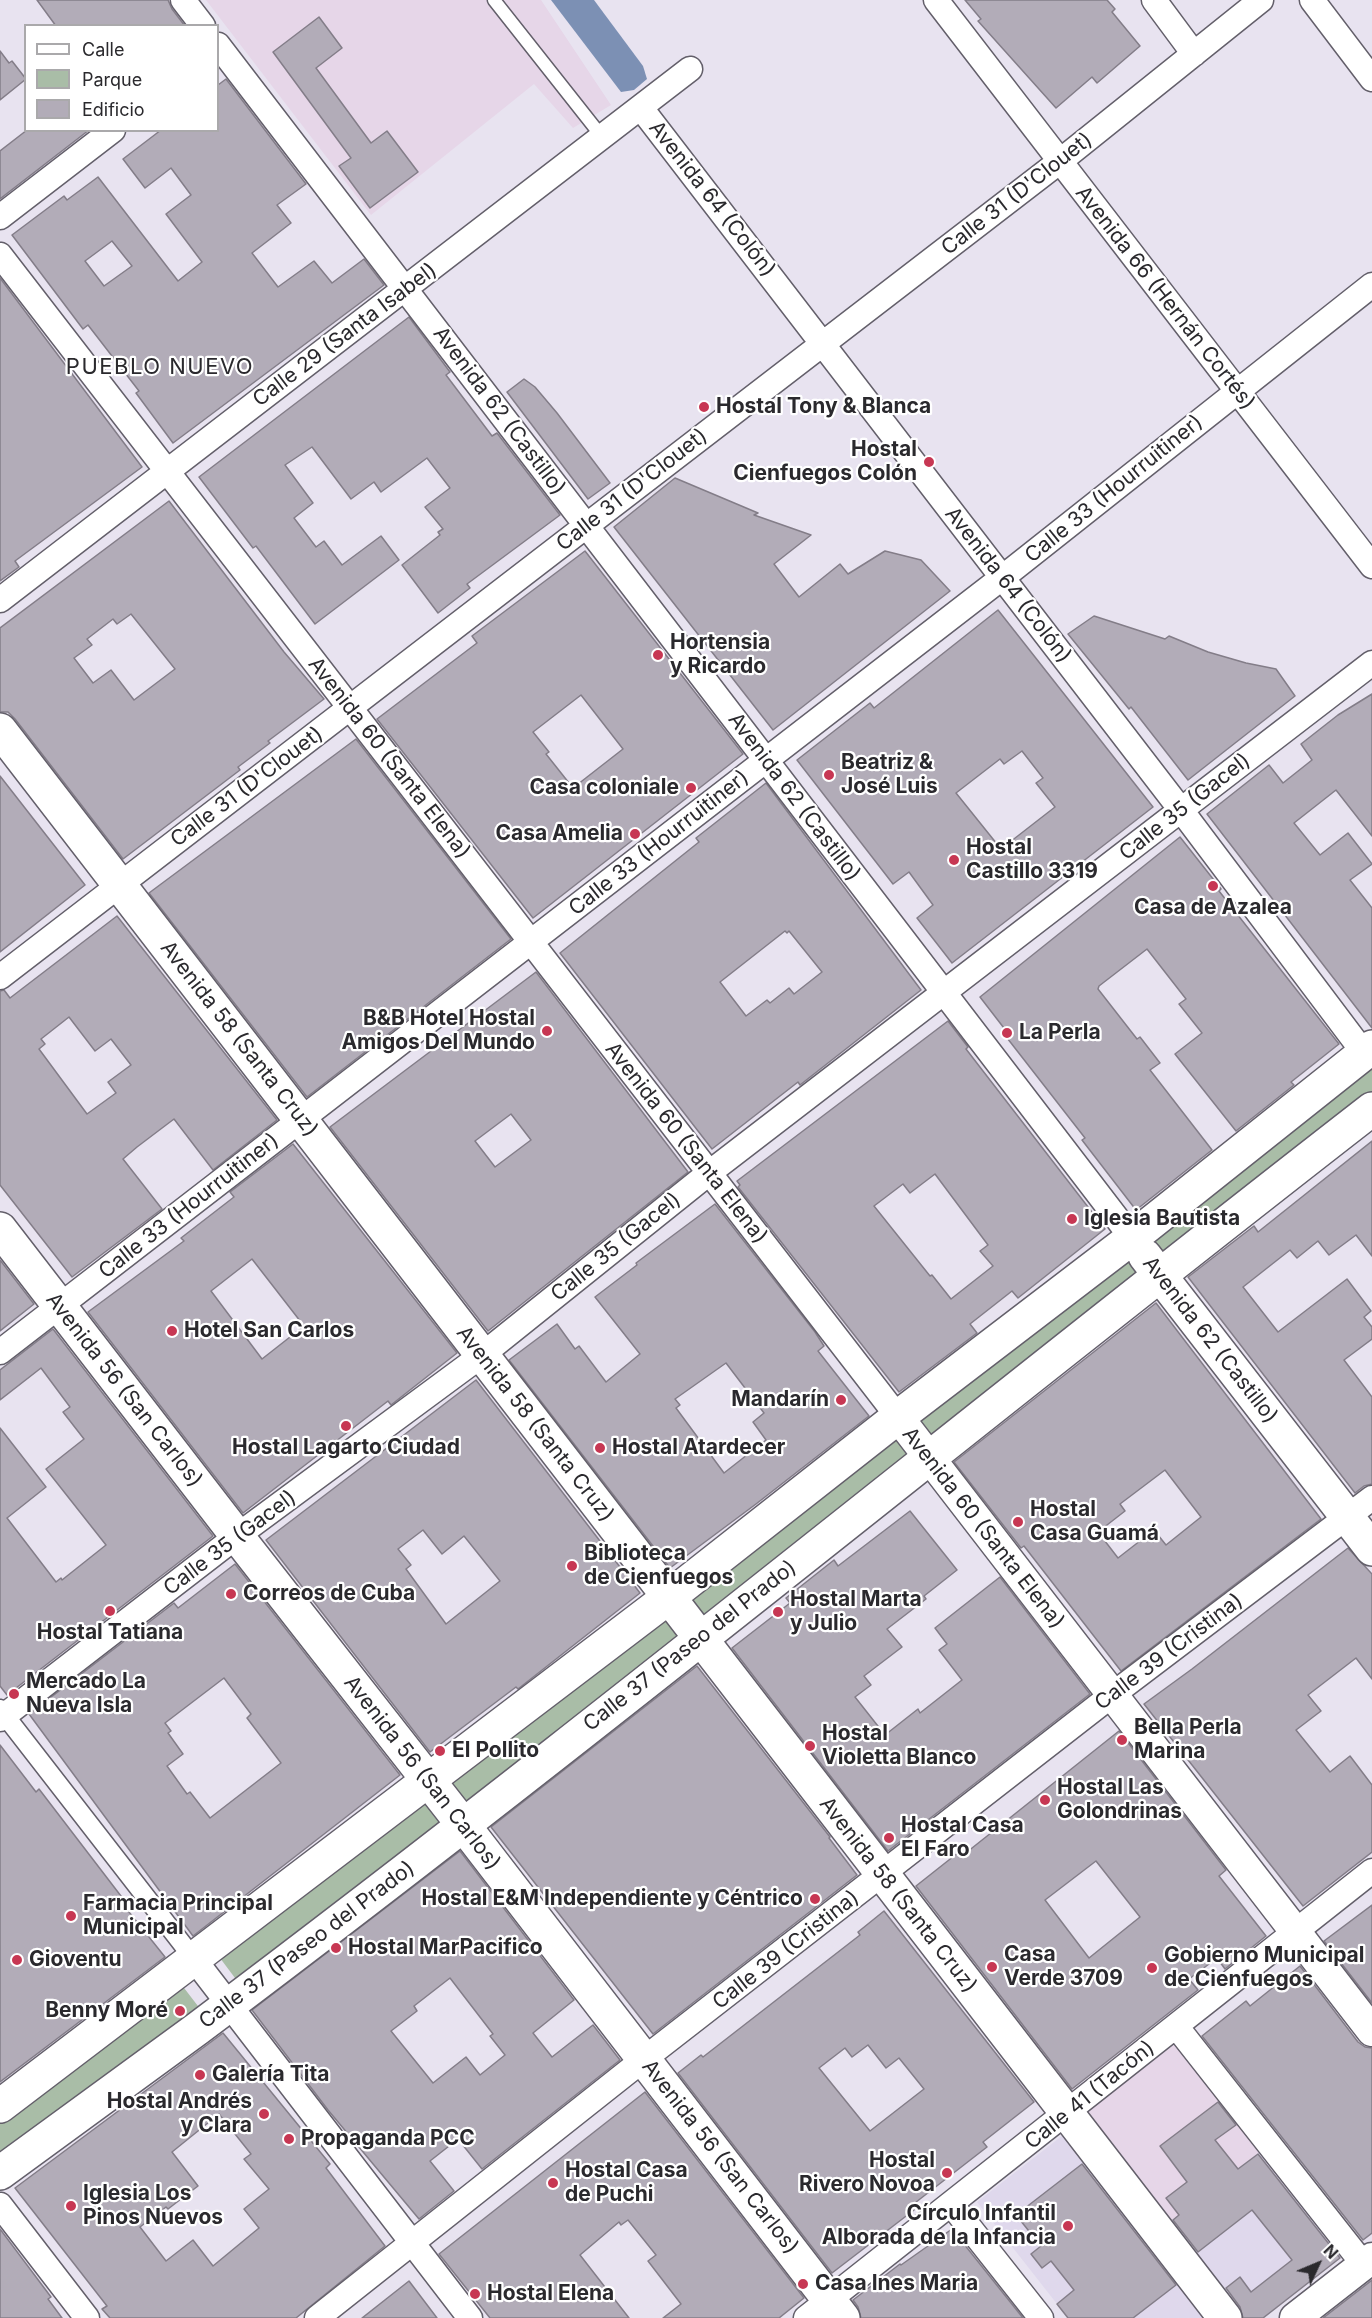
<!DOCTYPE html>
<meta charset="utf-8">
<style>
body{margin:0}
#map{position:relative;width:1372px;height:2318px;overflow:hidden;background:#e8e3f0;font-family:Inter,sans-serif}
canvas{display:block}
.legend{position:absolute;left:24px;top:24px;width:195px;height:108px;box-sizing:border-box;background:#fff;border:2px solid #aaa9ab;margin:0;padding:8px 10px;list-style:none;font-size:18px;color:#2a292d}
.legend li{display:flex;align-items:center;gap:12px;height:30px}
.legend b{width:30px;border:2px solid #aaa9ab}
.north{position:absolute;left:1288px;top:2234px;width:60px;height:60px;-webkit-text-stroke:4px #fff;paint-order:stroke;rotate:46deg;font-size:16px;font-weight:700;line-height:24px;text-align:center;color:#2a292d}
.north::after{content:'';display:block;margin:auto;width:21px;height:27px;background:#2a292d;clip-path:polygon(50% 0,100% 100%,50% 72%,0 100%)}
</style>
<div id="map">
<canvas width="1372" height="2318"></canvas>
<ul class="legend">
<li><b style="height:8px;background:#fff"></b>Calle</li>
<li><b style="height:16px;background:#a9bda7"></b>Parque</li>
<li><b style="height:16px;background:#b2acb8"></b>Edificio</li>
</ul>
<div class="north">N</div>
</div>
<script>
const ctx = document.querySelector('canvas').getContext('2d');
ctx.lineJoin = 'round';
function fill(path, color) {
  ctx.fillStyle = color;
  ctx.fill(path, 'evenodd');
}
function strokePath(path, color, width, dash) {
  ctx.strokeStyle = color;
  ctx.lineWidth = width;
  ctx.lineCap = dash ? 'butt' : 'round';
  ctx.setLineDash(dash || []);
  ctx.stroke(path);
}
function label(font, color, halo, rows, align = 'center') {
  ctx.font = font + ' Inter,sans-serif';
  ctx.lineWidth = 4.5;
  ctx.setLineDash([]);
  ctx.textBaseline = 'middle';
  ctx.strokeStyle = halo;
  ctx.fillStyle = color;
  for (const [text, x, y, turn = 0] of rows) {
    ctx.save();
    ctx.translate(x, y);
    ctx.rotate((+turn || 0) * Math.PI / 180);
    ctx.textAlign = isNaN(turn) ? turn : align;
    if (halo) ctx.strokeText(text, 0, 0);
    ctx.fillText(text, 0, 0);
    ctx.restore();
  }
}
const industrial = new Path2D(`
 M206 0H541L611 105 573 128 534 84 371 215Z
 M1175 2044 1260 2152 1168 2223 1084 2114Z`);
const built = new Path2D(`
 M1067 2132 1214 2318H1068L977 2202Z
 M1260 2152 1341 2257 1263 2318H1242L1168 2223Z`);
const green = new Path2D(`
 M1372 1058V1097L238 1982 217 1954Z
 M181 1984 201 2010 0 2162V2121Z`);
const water = new Path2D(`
 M551 0H594L643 66 647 79 634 90 621 92Z`);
const building = new Path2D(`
 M37 0H168L172 9 185 26H56Z
 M965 0H1107L1115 9 1112 12 1140 46 1097 83 1092 77 1056 108 978 21 981 19Z
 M319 17 342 48 316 68 371 143 387 131 418 172 370 208 339 166 351 158 273 52Z
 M0 51 9 63 12 61 26 79 0 100Z
 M226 79 306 184 277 205 291 223 252 253 278 287 314 261 332 283 364 259 384 285 173 443 136 393 139 391 88 325 83 329 12 235 64 196 67 200 98 177 178 281 202 262 166 214 191 195 171 168 145 188 123 159 161 130H218V85ZM112 241 132 266 104 286 85 261Z
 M27 130H89L0 199V151Z
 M0 278 142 467 15 561 19 567 0 581Z
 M409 317 450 372 446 375 492 436 497 433 560 515 467 584 470 588 438 613 402 565 440 535 438 532 443 529 425 507 450 488 427 458 381 492 374 482 351 499 312 447 285 465 313 503 294 518 316 547 324 541 342 565 381 536 399 560 315 624 256 546 253 548 199 477Z
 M524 379 535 387 557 413 610 483 588 499 507 392Z
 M675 478 758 513 754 515 811 535 774 564 799 597 840 564 848 574 885 551 921 560 950 591 773 730 614 527Z
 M169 501 284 652 324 699 268 741 270 743 238 767 240 770 123 859 15 719 8 712H0V628ZM131 614 175 669 134 700 111 670 93 683 74 658 92 645 87 639 113 619 117 624Z
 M585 551 743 754 533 918 377 719 477 643 472 636ZM581 695 623 749 573 788 546 754 549 752 533 732Z
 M998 610 1153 807 952 963 917 918 933 905 909 872 893 884 797 760 870 703 874 708ZM1022 751 1043 778 1036 783 1055 807 1001 849 956 793 1000 759 1004 764Z
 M1094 616 1165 639 1169 636 1208 652 1246 663 1276 669 1295 696 1188 780 1131 707 1129 709 1068 634Z
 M1372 694V836L1336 790 1294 823 1320 855 1348 833 1372 864 1350 880 1372 908V1028L1207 814 1269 765 1283 783 1312 760 1301 744 1338 715Z
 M356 739 511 939 307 1097 149 893Z
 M0 776 85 885 0 952Z
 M766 783 921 990 800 1085 798 1082 712 1149 560 953 699 842 696 838ZM785 931 787 933 789 931 822 972 794 994 789 988 770 1003 767 1000 746 1016 720 982Z
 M1180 837 1221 889 1219 891 1339 1044 1291 1082 1294 1085 1236 1131 1175 1054 1202 1033 1179 1004 1186 999 1147 949 1099 986 1098 989 1137 1039 1140 1037 1160 1063 1150 1070 1212 1150 1136 1210 1082 1140 1085 1138 1004 1034 1007 1032 980 997Z
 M117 916 277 1120 213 1170 174 1119 137 1147 123 1159 162 1209 72 1277 0 1185V991L4 990 10 998ZM69 1017 95 1051 111 1039 131 1065 108 1082 116 1093 87 1114 39 1049 45 1044 41 1039Z
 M536 972 688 1172 488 1331 330 1127ZM511 1114 531 1140 495 1167 475 1141Z
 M948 1021 968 1047 966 1049 1105 1229 1018 1298 1012 1291 970 1324 977 1333 899 1392 738 1187 740 1185 737 1181ZM935 1174 988 1245 980 1251 993 1266 951 1299 932 1275 930 1276 874 1206 903 1184 910 1193Z
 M1372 1141V1256L1356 1235 1329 1255 1318 1241 1297 1258 1290 1250 1243 1287 1278 1332 1347 1279 1371 1311 1364 1317 1372 1327V1339L1344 1360 1372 1397V1484L1364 1486 1355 1493 1188 1277 1254 1226 1258 1232Z
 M293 1144 457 1353 391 1405 388 1401 243 1513 88 1312 184 1241 181 1238 234 1197 230 1192ZM252 1259 304 1326 262 1359 211 1291Z
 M715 1204 815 1332 824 1346 818 1351 869 1416 756 1504 670 1568 509 1360 557 1324 575 1349 579 1346 606 1382 640 1354 595 1297 637 1265 636 1263ZM726 1363 764 1413 753 1422 766 1440 724 1473 676 1408 680 1405 675 1399Z
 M0 1260 34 1304 0 1331Z
 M1156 1303 1321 1519 1121 1671 1024 1546 1021 1548 954 1462ZM1165 1470 1201 1517 1166 1545 1154 1530 1118 1558 1098 1532 1125 1511 1120 1504Z
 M53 1329 213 1536 7 1695 0 1686V1428L46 1487 7 1518 56 1582 61 1578 62 1580 106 1545 46 1469 84 1439 63 1412 70 1407 41 1368 0 1400V1370Z
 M476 1380 640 1593 518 1689 516 1687 430 1752 266 1540ZM423 1530 442 1554 464 1536 500 1581 446 1624 406 1569 411 1565 398 1549Z
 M910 1511 957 1570 924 1596 926 1599 887 1629 902 1647 864 1676 871 1685 855 1697 885 1735 918 1709 920 1713 962 1680 939 1650 947 1644 935 1628 1000 1577 1090 1694 888 1851 732 1648 790 1603 786 1598 834 1560 838 1566Z
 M1348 1548 1372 1574V1679L1356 1658 1308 1695 1321 1711 1296 1730 1330 1772 1350 1756 1372 1785V1852L1303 1906 1144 1704 1192 1669Z
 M235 1564 400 1775 193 1936 29 1714 174 1603 178 1608ZM224 1678 251 1714 247 1718 281 1763 210 1818 190 1792 187 1794 167 1766 183 1754 168 1733 171 1731 165 1723Z
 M697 1666 830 1837 829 1838 857 1875 653 2034 491 1827Z
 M1119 1731 1226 1870 1219 1876 1266 1936 1225 1969 1217 1958 1189 1979 1198 1990 1072 2089 916 1886 959 1852 962 1856ZM1096 1861 1140 1917 1089 1958 1045 1900Z
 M0 1745 36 1792 39 1789 124 1900 121 1902 165 1957 0 2082Z
 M460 1851 574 2000 533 2033 552 2057 593 2025 620 2060 482 2169 458 2139 430 2161 454 2191 419 2219 328 2110 252 2010ZM450 1978 493 2034 490 2036 505 2055 480 2075 466 2057 433 2083 391 2031 417 2011 414 2006Z
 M1372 1905V2003L1324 1941Z
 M884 1911 1034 2102 983 2142 987 2147 911 2206 914 2210 832 2273 678 2073 701 2055 703 2057 860 1935 858 1932ZM868 2045 886 2068 899 2058 924 2089 870 2131 819 2068 845 2048 852 2057Z
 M1300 1966 1358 2042 1365 2047 1372 2048V2233L1363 2240 1202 2036 1246 2001 1250 2006Z
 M223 2033 330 2164 326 2168 385 2246 296 2318H110L102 2309 107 2306 15 2188ZM219 2114 251 2154 244 2159 269 2189 244 2209 259 2228 213 2266 193 2240 166 2261 140 2227 166 2207 168 2209 198 2186 172 2152Z
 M645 2092 804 2298 779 2318H663L681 2304 648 2261 656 2255 628 2220 621 2225 619 2222 580 2255 629 2318H490L439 2254Z
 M1218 2102 1236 2125 1215 2140 1238 2169 1258 2154 1340 2258 1263 2318H1243L1240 2307 1226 2288 1240 2277 1251 2292 1292 2260 1252 2210 1198 2252 1173 2220 1179 2215 1166 2198 1187 2182 1160 2146Z
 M1082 2164 1176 2285 1133 2318H1068L1057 2304 1074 2290 1051 2261 1042 2268 1031 2254 1041 2246 1016 2215Z
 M0 2229 51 2297 48 2299 62 2318H0Z
 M952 2229 1023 2318H861L858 2307 853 2300 900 2264 901 2265Z
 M1372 2280V2318H1323Z
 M409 2281 437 2318H362Z`);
const service = new Path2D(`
 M494 0 603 138`);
const pedestrian = new Path2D(`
 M0 1709 194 1959`);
const minor = new Path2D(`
 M183 0 203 26
 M936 0 1372 566
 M1154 0 1194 54
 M1312 0 1372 79
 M218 45 1132 1238
 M641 108 1181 810 1364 1053
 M0 217 113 130
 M0 255 898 1417
 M0 600 690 69
 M0 977 1059 162 1261 0
 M0 1352 1012 570 1372 285
 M0 1719 237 1536 482 1355 709 1173 1372 663
 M194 1959 470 2318
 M1176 2026 1364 2265
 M951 2204 1041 2318
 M0 2205 87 2318
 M317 2318 644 2059 1112 1695 1372 1498
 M806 2318 1372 1871`);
const tertiary = new Path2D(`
 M898 1417 1372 2031
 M1295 2318 1372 2258`);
const secondary = new Path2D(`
 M0 730 1225 2318
 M0 1229 237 1536 468 1831 843 2318`);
const primary = new Path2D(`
 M1145 1256 1372 1549
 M0 2106 669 1597 898 1417 1132 1238 1372 1047
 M0 2173C66 2125 132 2077 197 2029 595 1730 979 1414 1372 1109`);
const markers = [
 [704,407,6,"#c73753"],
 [929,462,6,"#c73753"],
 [658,655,6,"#c73753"],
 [829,775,6,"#c73753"],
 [691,788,6,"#c73753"],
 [635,834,6,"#c73753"],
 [954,860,6,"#c73753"],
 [1213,886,6,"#c73753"],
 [547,1031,6,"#c73753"],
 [1007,1033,6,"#c73753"],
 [1072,1219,6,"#c73753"],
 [172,1331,6,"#c73753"],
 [841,1400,6,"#c73753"],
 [346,1426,6,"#c73753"],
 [600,1448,6,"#c73753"],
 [1018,1522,6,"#c73753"],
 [572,1566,6,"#c73753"],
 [231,1594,6,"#c73753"],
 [110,1611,6,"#c73753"],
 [778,1612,6,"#c73753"],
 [14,1694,6,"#c73753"],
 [1122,1740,6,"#c73753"],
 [810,1746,6,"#c73753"],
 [440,1751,6,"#c73753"],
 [1045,1800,6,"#c73753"],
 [889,1838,6,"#c73753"],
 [815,1899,6,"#c73753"],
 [71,1916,6,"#c73753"],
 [336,1948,6,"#c73753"],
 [17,1960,6,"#c73753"],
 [992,1967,6,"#c73753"],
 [1152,1968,6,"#c73753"],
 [180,2011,6,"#c73753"],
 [200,2075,6,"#c73753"],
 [264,2114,6,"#c73753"],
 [289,2139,6,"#c73753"],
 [947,2173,6,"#c73753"],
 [553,2183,6,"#c73753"],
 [71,2206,6,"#c73753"],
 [1068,2226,6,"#c73753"],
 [803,2284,6,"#c73753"],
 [475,2294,6,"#c73753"]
];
const streetNames = [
 ["Calle 31 (D'Clouet)",1017,194,-38],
 ["Avenida 64 (Colón)",712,199,52],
 ["Avenida 66 (Hernán Cortés)",1165,298,52],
 ["Calle 29 (Santa Isabel)",345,335,-37],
 ["Avenida 62 (Castillo)",499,411,53],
 ["Calle 33 (Hourruitiner)",1114,489,-39],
 ["Calle 31 (D'Clouet)",632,490,-38],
 ["Avenida 64 (Colón)",1008,585,52],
 ["Avenida 60 (Santa Elena)",389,758,52],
 ["Calle 31 (D'Clouet)",247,787,-37],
 ["Avenida 62 (Castillo)",794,797,53],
 ["Calle 35 (Gacel)",1185,807,-38],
 ["Calle 33 (Hourruitiner)",659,843,-38],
 ["Avenida 58 (Santa Cruz)",239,1039,52],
 ["Avenida 60 (Santa Elena)",686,1143,52],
 ["Calle 33 (Hourruitiner)",189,1206,-38],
 ["Calle 35 (Gacel)",616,1247,-39],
 ["Avenida 62 (Castillo)",1210,1340,52],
 ["Avenida 56 (San Carlos)",124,1390,52],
 ["Avenida 58 (Santa Cruz)",535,1424,52],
 ["Avenida 60 (Santa Elena)",983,1528,52],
 ["Calle 35 (Gacel)",230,1543,-37],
 ["Calle 37 (Paseo del Prado)",690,1646,-38],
 ["Calle 39 (Cristina)",1169,1652,-37],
 ["Avenida 56 (San Carlos)",422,1773,52],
 ["Avenida 58 (Santa Cruz)",898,1895,52],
 ["Calle 37 (Paseo del Prado)",307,1945,-37],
 ["Calle 39 (Cristina)",786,1950,-38],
 ["Calle 41 (Tacón)",1090,2095,-39],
 ["Avenida 56 (San Carlos)",720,2157,52]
];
const poiNames = [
 ["Hostal Tony & Blanca",716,407],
 ["Hostal",917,450,"right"],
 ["Cienfuegos Colón",917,474,"right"],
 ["Hortensia",670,643],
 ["y Ricardo",670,667],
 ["Beatriz &",841,763],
 ["José Luis",841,787],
 ["Casa coloniale",679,788,"right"],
 ["Casa Amelia",623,834,"right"],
 ["Hostal",966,848],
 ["Castillo 3319",966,872],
 ["Casa de Azalea",1213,908,"center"],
 ["B&B Hotel Hostal",535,1019,"right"],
 ["Amigos Del Mundo",535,1043,"right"],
 ["La Perla",1019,1033],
 ["Iglesia Bautista",1084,1219],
 ["Hotel San Carlos",184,1331],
 ["Mandarín",829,1400,"right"],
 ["Hostal Lagarto Ciudad",346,1448,"center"],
 ["Hostal Atardecer",612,1448],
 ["Hostal",1030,1510],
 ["Casa Guamá",1030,1534],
 ["Biblioteca",584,1554],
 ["de Cienfuegos",584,1578],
 ["Correos de Cuba",243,1594],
 ["Hostal Marta",790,1600],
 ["y Julio",790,1624],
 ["Hostal Tatiana",110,1633,"center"],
 ["Mercado La",26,1682],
 ["Nueva Isla",26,1706],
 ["Bella Perla",1134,1728],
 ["Marina",1134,1752],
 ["Hostal",822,1734],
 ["Violetta Blanco",822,1758],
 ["El Pollito",452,1751],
 ["Hostal Las",1057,1788],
 ["Golondrinas",1057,1812],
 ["Hostal Casa",901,1826],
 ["El Faro",901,1850],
 ["Hostal E&M Independiente y Céntrico",803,1899,"right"],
 ["Farmacia Principal",83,1904],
 ["Municipal",83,1928],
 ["Hostal MarPacifico",348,1948],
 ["Casa",1004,1955],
 ["Verde 3709",1004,1979],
 ["Gobierno Municipal",1164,1956],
 ["de Cienfuegos",1164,1980],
 ["Gioventu",29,1960],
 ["Benny Moré",168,2011,"right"],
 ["Galería Tita",212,2075],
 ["Hostal Andrés",252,2102,"right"],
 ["y Clara",252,2126,"right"],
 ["Propaganda PCC",301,2139],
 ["Hostal",935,2161,"right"],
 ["Rivero Novoa",935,2185,"right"],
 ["Hostal Casa",565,2171],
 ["de Puchi",565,2195],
 ["Iglesia Los",83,2194],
 ["Pinos Nuevos",83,2218],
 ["Círculo Infantil",1056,2214,"right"],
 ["Alborada de la Infancia",1056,2238,"right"],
 ["Casa Ines Maria",815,2284],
 ["Hostal Elena",487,2294]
];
const neighbourhoodNames = [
 ["PUEBLO NUEVO",160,367]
];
fill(industrial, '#e6d6e8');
fill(built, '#dfd8ec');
fill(green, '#a9bda7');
fill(water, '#7c90b4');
fill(building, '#b2acb8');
strokePath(building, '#837d88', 1.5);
strokePath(service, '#635f6a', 15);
strokePath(pedestrian, '#635f6a', 21);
strokePath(minor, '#635f6a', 27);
strokePath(tertiary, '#635f6a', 33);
strokePath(secondary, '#635f6a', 36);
strokePath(primary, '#635f6a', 36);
strokePath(service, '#fff', 12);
strokePath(pedestrian, '#fff', 18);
strokePath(minor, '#fff', 24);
strokePath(tertiary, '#fff', 30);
strokePath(secondary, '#fff', 33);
strokePath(primary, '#fff', 33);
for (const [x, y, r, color] of markers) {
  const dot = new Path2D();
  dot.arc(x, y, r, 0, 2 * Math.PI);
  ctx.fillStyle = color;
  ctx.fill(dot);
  strokePath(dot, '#fff', 2);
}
label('21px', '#2a292d', '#fff', streetNames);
label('bold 21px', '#2a292d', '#fff', poiNames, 'left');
ctx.letterSpacing = '1.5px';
label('22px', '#2a292d', '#fff', neighbourhoodNames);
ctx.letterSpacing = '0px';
</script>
